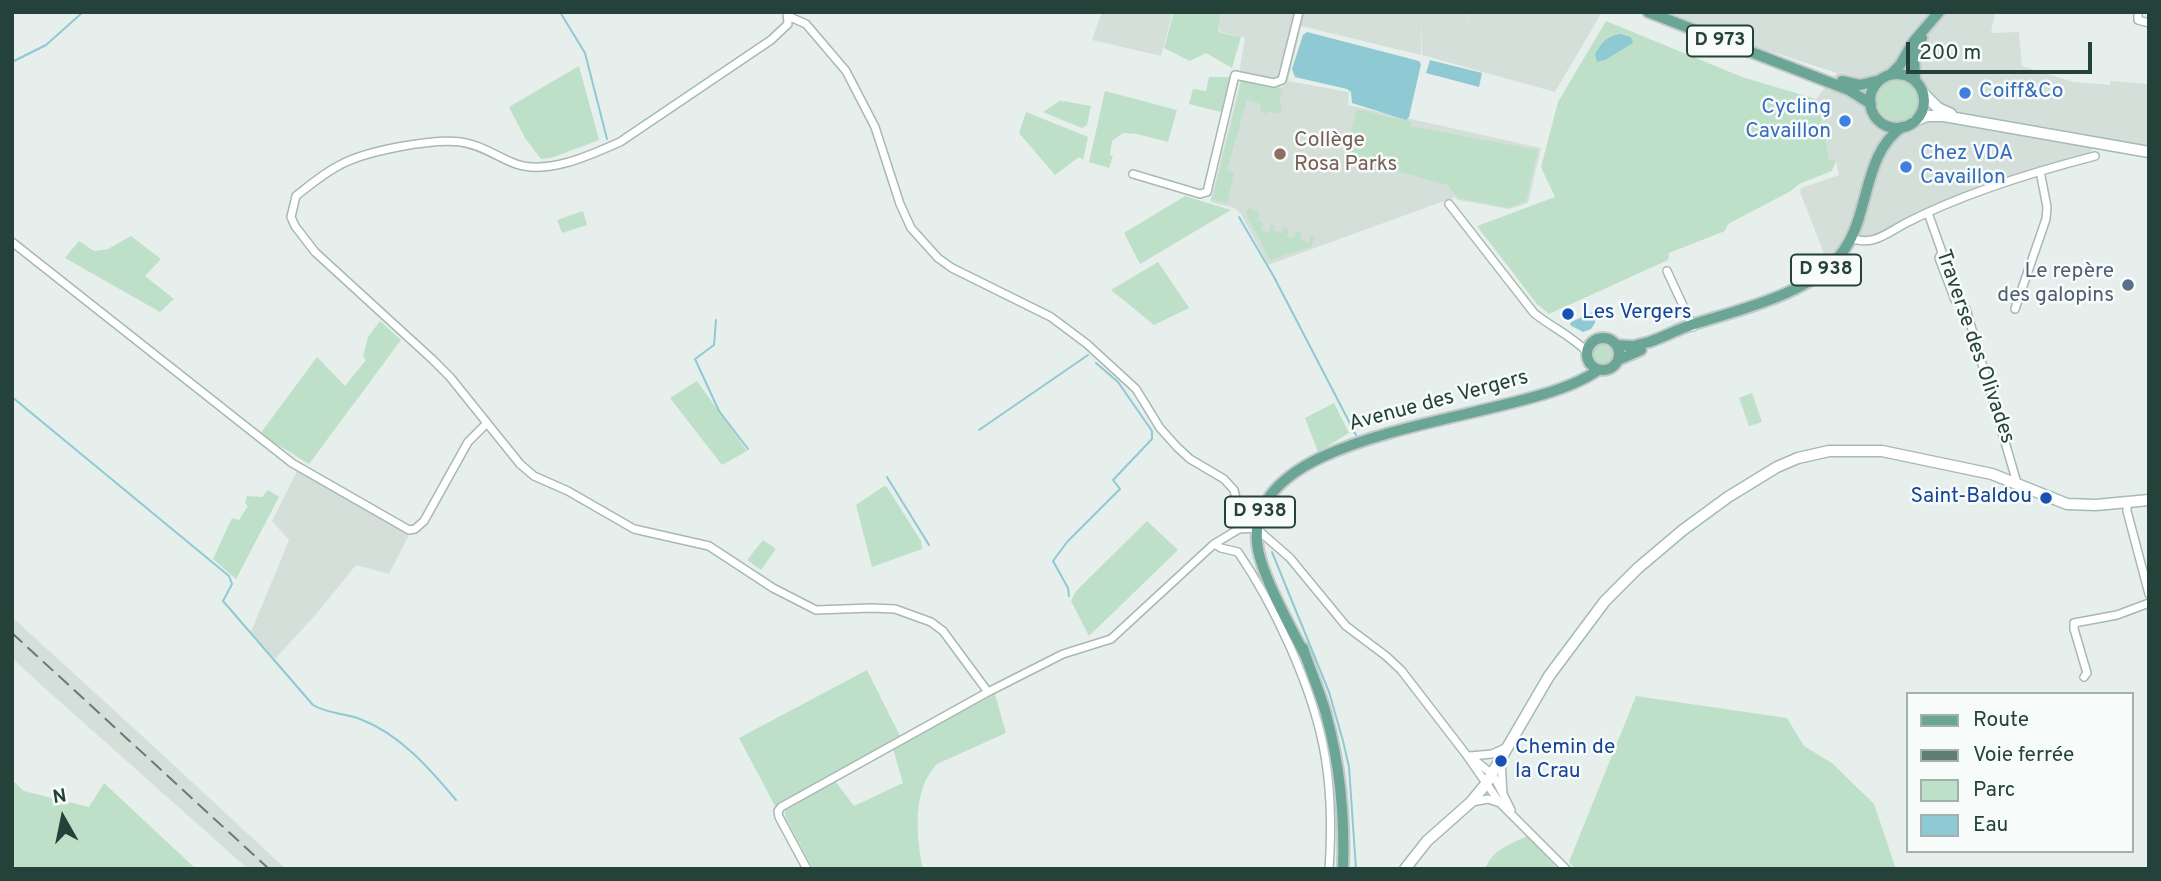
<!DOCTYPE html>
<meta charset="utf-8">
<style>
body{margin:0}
#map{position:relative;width:2161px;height:881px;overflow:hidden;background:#e6efeb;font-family:Overpass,sans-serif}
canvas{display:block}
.frame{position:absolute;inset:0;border:14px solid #24423a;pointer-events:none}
.legend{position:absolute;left:1906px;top:692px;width:228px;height:161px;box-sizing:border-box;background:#f7fbf9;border:2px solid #a3b1ad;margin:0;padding:9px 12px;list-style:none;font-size:21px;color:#24423a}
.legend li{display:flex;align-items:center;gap:14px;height:35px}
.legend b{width:35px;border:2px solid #a3b1ad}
.north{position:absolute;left:28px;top:783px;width:70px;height:70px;-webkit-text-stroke:5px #f7fbf9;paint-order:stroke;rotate:351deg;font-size:19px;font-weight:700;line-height:28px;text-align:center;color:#24423a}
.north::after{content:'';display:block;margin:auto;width:24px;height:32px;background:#24423a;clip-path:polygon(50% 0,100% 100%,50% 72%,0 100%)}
.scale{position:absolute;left:1906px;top:42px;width:186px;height:32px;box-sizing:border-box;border:4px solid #24423a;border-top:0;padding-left:9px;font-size:21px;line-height:24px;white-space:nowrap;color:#24423a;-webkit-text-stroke:5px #f7fbf9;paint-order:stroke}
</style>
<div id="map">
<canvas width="2161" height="881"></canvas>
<div class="frame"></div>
<ul class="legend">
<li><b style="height:9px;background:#6aa596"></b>Route</li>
<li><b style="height:9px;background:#5f7d75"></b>Voie ferrée</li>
<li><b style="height:19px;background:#bfe0c8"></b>Parc</li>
<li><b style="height:19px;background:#8ec9d4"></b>Eau</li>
</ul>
<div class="north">N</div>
<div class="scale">200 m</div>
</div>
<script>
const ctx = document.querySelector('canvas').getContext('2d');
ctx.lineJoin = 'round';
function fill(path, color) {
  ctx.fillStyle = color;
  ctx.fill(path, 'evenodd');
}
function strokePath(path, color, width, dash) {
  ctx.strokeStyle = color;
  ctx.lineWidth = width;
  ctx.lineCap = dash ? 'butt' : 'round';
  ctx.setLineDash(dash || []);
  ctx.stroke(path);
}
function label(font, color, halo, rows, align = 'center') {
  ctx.font = font + ' Overpass,sans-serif';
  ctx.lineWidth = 5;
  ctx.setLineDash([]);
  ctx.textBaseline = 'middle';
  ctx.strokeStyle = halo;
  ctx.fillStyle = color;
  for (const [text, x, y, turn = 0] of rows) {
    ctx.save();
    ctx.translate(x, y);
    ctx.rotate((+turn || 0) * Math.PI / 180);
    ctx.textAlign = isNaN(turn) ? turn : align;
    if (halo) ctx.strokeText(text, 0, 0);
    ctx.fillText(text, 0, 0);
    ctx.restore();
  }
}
const built = new Path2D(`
 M1102 12H1173L1161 56 1092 40Z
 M1220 12H1470L1465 26 1471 12H1602L1555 92 1422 55V17L1421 55 1301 26 1288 81 1349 92 1348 105 1541 148 1528 203 1509 209 1458 200 1455 197 1268 265 1241 214 1235 208 1210 202 1241 78 1282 87 1284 83 1239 73 1245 38 1221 32 1218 27Z
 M1668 12H1995L1991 33 2019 32 2022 66 2073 82 2110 85 2111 81 2149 84V146L2094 137 2091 154 2062 160 1966 193 1856 245 1825 256 1800 192 1801 188 1839 175 1836 161 1829 159 1819 104 1816 99 1837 73 1751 45Z
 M297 471 410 533 389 574 356 565 318 612 275 659 251 632 289 540 272 521Z
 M12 617 151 744 286 869H248L38 682 12 658Z`);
const green = new Path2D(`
 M1174 12H1221L1218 29 1221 33 1241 37 1232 68 1206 53 1190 61 1164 48Z
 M1606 21 1742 77 1816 99 1819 104 1829 159 1836 161 1832 171 1799 184 1791 191 1728 224 1725 231 1669 253 1668 260 1549 314 1537 304 1477 226 1555 197 1541 167 1558 102Z
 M579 66 599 140 551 158 541 159 525 138 509 107Z
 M1209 77H1230L1221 112 1189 104 1193 89 1206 91Z
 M1877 100a21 21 0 1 1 42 0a21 21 0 1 1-42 0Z
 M1242 80 1283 89 1279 102 1282 108 1281 114 1267 111 1266 114 1260 112 1261 104 1247 100 1227 170 1234 173 1227 203 1212 200Z
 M1105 91 1177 110 1168 142 1137 134 1123 133 1112 141 1110 155 1113 156 1109 168 1089 162Z
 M1061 100 1064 104 1063 101 1091 106 1087 125 1082 128 1043 112Z
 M1357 109 1411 122 1410 126 1538 150 1526 201 1509 208 1458 198 1448 185 1344 157Z
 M1026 112 1088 137 1083 160 1079 157 1055 175 1019 133Z
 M1185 196 1231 210 1140 264 1124 233Z
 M1248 208 1259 212 1258 220 1263 222 1261 230 1269 232 1271 224 1274 225 1273 230 1282 233 1284 227 1289 229 1287 237 1294 238 1296 231 1302 232 1300 240 1309 243 1311 235 1314 236 1312 246 1270 260 1246 214Z
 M583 211 587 225 562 233 557 220Z
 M131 236 161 259 145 276 174 299 160 312 65 258 79 241 94 251 108 249Z
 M1158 262 1189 308 1154 325 1111 290Z
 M380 321 401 340 309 464 260 434 317 357 345 386 366 360 363 356 368 337Z
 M1591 353a11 11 0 1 1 22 0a11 11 0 1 1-22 0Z
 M697 381 747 451 722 465 670 398Z
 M1752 393 1762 422 1749 426 1739 398Z
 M1334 403 1349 433 1318 452 1305 418Z
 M884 486 887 487 921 541 922 549 872 567 856 505Z
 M268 490 279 497 236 579 213 559 232 518 239 520 248 506 245 503 247 496 262 497Z
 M1147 521 1178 550 1089 636 1071 601 1076 591Z
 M763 540 776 549 761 570 747 560Z
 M867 670 901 738 775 806 739 738Z
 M995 694 1006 733 937 764C912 789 916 837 923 869H813L785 817V808L835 781 854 806 903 783 893 749Z
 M1636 696 1787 718 1804 746 1832 763 1874 804 1896 869H1575L1569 862Z
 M12 780 24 791 89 807 104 783 196 869H12Z
 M1528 836 1558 869H1485C1492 850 1511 843 1528 836Z`);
const water = new Path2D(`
 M1307 32 1419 61 1421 64 1409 117 1406 120 1352 103 1351 92 1347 89 1295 77 1292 69 1303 35Z
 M1620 34 1631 37 1633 43 1605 60 1597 62 1595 54C1602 43 1606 36 1620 34Z
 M1430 60 1482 73 1479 87 1426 73Z
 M1595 311V323L1591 329 1583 332 1570 325 1571 322Z`);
const stream = new Path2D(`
 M560 12 585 53 607 139
 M12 62 46 45 83 12
 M1239 217 1274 277 1356 435
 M716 320 714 345 695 359 719 411 748 449
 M12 397 229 576 232 584 223 601 313 705C328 714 345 713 360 719 400 734 430 769 456 800
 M979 430 1088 355
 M887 477 929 545
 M1272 552 1329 692 1343 741 1349 767 1356 869
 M1069 596 1068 588 1053 561 1067 542 1120 489 1113 480 1152 439V431L1118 382 1096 363`);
const street = new Path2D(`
 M787 12 788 24 771 40 620 142C591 155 548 175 516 164 497 157 482 145 461 142 433 138 365 151 340 165 324 173 310 185 296 196L291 217 295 226 315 252 432 359 450 377 520 464 534 476 568 491 634 529 709 546 773 588 816 610 871 608 895 609 931 622 943 631 988 692 1063 654 1111 639 1214 544 1239 529 1257 528
 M2138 12V20L2149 23
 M788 16 806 24 846 71 875 127 900 204 911 228 938 258 952 268 1051 317 1087 344 1136 389 1160 428 1177 447 1190 459 1224 479 1234 490 1243 528
 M1133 174 1200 194 1207 192 1235 75 1274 83 1282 80 1299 12
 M1449 204 1534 313C1551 327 1572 336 1587 352
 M1928 213 1942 252 1939 258 1955 300 1966 309 2017 483
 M1851 238C1873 247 1888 232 1906 223 1962 194 2033 172 2095 156
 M12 242 292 463 409 530 415 529 424 521 468 442 486 424
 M1667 271 1693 327
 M2015 309 2046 219 2047 207 2040 171
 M2127 502V511L2149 594
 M1257 529 1290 558 1346 626 1386 656 1401 670 1465 753 1500 803 1566 869
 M1214 544 1221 548 1238 552C1274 605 1310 682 1323 745 1331 785 1332 828 1329 869
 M2084 677 2087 673 2074 629V623L2117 615 2149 603
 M1470 756 1493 775 1503 794
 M1470 756 1492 754 1503 749
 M1501 761 1503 794 1511 810
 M1472 802 1488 799 1500 803
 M807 869 779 817 778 811 781 807 988 692`);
const secondary = new Path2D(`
 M1923 93 1938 108 1951 114
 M1914 121 1927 116H1944L2149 152
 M1405 869 1427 841 1471 802 1486 784 1549 676 1605 601 1638 568 1683 530 1728 497 1777 467 1798 458 1829 451H1882L1992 474 2067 504 2096 505 2149 500`);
const primary = new Path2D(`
 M1648 12 1849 90 1871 104
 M1870 101a27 27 0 1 1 54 0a27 27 0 1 1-54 0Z
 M1890 75 1900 65 1914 41 1939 12
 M1842 81 1860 85 1880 80
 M1915 81 1914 54 1922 38
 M1587 354a16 16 0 1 1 32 0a16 16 0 1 1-32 0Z
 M1616 345 1633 346 1649 342C1664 337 1678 329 1694 324 1741 309 1815 293 1844 250 1870 213 1863 154 1902 127
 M1618 360 1641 350
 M1303 648C1310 670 1320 692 1326 714 1340 765 1345 816 1343 869
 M1305 655C1291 628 1259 571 1257 542 1247 421 1526 424 1598 370`);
const rail = new Path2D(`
 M12 633 269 869`);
const markers = [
 [1965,93,7,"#3f7fe0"],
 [1845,121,7,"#3f7fe0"],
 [1280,154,7,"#8d6e63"],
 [1906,167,7,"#3f7fe0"],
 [2128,285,7,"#5c6f8a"],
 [1568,314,7,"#1a4fb4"],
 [2046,498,7,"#1a4fb4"],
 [1501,761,7,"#1a4fb4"]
];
const shields = [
 [1720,41,66],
 [1826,270,70],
 [1260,512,70]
];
const shieldNames = [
 ["D 973",1720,41],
 ["D 938",1826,270],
 ["D 938",1260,512]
];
const shopNames = [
 ["Coiff&Co",1979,93],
 ["Cycling",1831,109,"right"],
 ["Cavaillon",1831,133,"right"],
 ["Chez VDA",1920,155],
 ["Cavaillon",1920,179]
];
const educationNames = [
 ["Collège",1294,142],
 ["Rosa Parks",1294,166]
];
const serviceNames = [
 ["Le repère",2114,273],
 ["des galopins",2114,297]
];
const transitNames = [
 ["Les Vergers",1582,314],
 ["Saint-Baldou",2032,498,"right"],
 ["Chemin de",1515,749],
 ["la Crau",1515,773]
];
const streetNames = [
 ["Traverse des Olivades",1974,347,71],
 ["Avenue des Vergers",1439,402,-15]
];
fill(built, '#d4dfda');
fill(green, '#bfe0c8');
fill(water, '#8ec9d4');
strokePath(stream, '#8ec9d4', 2);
strokePath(street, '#a8b8b2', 10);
strokePath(secondary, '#a4bbb3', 13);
strokePath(primary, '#c2cac8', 14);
strokePath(street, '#fff', 7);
strokePath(secondary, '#fff', 10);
strokePath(primary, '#6aa596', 10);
strokePath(rail, '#5f7d75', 2, [14, 7]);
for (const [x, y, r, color] of markers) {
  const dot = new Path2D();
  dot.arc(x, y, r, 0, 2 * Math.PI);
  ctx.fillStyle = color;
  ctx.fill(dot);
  strokePath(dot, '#f7fbf9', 2.5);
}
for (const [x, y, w] of shields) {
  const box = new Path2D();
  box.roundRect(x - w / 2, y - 15.5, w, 31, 5);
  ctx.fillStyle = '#f7fbf9';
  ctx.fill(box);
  strokePath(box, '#24423a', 2);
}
label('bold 19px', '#24423a', null, shieldNames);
label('21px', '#366cbe', '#f7fbf9', shopNames, 'left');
label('21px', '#785e54', '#f7fbf9', educationNames, 'left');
label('21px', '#4e5e75', '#f7fbf9', serviceNames, 'right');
label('21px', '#164399', '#f7fbf9', transitNames, 'left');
label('21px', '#24423a', '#f7fbf9', streetNames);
</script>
